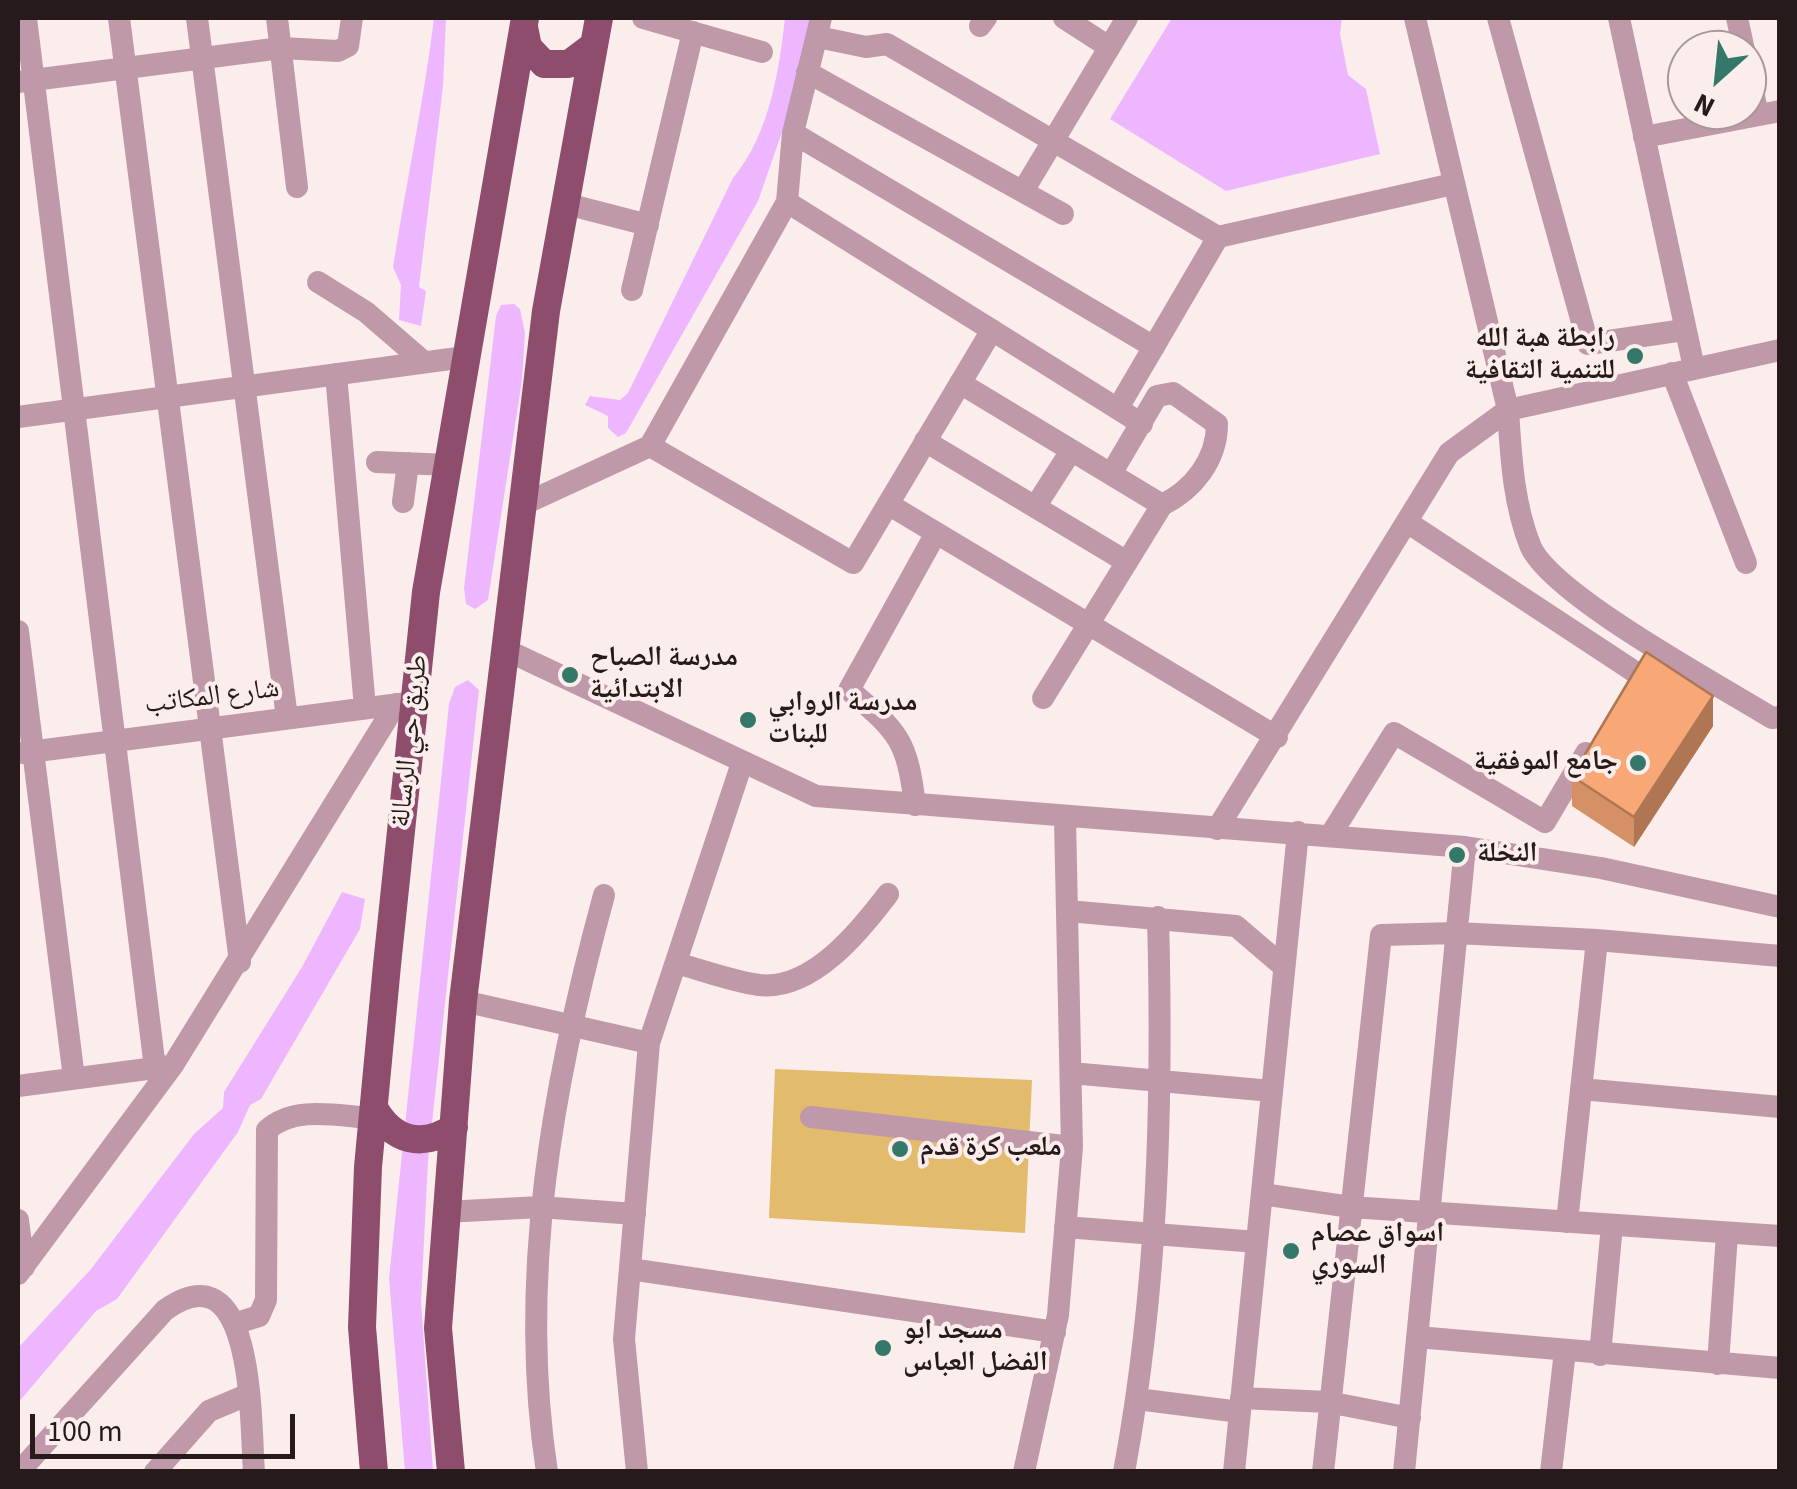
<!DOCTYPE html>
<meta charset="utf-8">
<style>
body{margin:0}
#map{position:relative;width:1797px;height:1489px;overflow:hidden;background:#fbedec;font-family:"Source Sans 3",sans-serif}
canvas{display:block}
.frame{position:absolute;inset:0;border:20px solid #261a1a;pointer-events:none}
.north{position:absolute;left:1667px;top:30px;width:100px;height:100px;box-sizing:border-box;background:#fbedec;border:2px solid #a69998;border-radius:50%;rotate:207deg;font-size:28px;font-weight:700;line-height:40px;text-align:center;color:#261a1a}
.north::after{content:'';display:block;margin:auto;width:35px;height:45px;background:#34786a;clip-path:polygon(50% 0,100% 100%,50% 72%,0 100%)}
.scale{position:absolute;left:30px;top:1414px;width:265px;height:45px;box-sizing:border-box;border:5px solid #261a1a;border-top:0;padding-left:12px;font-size:30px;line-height:35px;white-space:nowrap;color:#261a1a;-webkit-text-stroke:8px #fbedec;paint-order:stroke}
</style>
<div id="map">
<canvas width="1797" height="1489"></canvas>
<div class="frame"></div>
<div class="north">N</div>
<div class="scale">100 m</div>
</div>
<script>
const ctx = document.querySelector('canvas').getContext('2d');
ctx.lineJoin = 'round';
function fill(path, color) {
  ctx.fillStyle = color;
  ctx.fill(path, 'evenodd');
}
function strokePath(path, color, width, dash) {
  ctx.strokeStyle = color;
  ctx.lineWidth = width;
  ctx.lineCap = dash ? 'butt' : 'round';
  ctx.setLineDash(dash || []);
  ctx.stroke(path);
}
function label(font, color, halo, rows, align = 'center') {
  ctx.font = font + ' "Source Sans 3","Noto Naskh Arabic",sans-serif';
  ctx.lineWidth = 8;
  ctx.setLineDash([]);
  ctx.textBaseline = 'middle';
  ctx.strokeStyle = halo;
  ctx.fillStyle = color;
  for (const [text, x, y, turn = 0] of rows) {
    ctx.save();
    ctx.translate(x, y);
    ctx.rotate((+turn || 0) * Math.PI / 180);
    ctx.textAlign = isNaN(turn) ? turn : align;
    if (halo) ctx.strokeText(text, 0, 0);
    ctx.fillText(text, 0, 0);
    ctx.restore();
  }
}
const green = new Path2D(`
 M775 1069 1032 1080 1025 1233 769 1218Z`);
const water = new Path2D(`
 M434 18H446L443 86 419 287 426 291 421 326 399 320 401 285 393 267C406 183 424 101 434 18Z
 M785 18H812L788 115 758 201 626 433 618 437 608 428V416L585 405 590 396 620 400 628 393 733 178C769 135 779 72 785 18Z
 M1172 18H1342L1340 34 1348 75 1366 89 1380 154 1226 191 1110 119Z
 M514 304 520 309 525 333 522 380 488 600 475 609 466 604 464 588 496 316 501 305Z
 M468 680 479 690 428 1160 421 1302 433 1471 405 1472 389 1278 449 704 455 687Z
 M342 892 365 899 360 929 261 1099 250 1105 238 1132 117 1299 96 1311 18 1403V1348L91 1269 194 1134 223 1108 224 1092 302 967Z`);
const minor = new Path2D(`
 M26 18 155 1068
 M119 18 240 962
 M197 18 287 718
 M277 18 297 187
 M643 18 762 52
 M1064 18 1109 47
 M1415 18 1508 410C1511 455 1513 502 1530 545 1549 594 1721 686 1772 718L1780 717
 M1498 18 1588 344 1684 330
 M1619 18 1694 368
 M1737 18 1744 50
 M980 26 986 18
 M818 37 866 47 887 44 1218 237 1453 184
 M1747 63 1758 115
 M807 72 1063 214
 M18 82 281 48 338 51 348 46 352 18
 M793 133 1154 347
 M1644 137 1780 111
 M1023 191 1127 18
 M787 202 1142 424
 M563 203 648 225
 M318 282 366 312 424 362
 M632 290 693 32
 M1672 373 1746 563
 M336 374 365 708
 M960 383 1162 505
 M1118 408 1218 237
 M18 417 465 357
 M925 441 1127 562
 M650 446 853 563 992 330
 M377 462 449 465
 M403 502 408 463
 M524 504 650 446 787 202 793 133 821 18
 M888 504 1277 737
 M1035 507 1071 451
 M1407 522 1635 672
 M18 631 74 1078
 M504 649 816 796 1465 847 1601 868 1780 907
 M1043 698 1162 505C1193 490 1217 460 1217 424L1173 393 1157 396 1111 474
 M22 753 407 703
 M915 805C907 740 899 732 849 690L936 533
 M1217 829 1449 453 1508 410 1780 350
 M1330 836 1394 733 1545 822 1586 753
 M1068 911 1236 926 1284 967
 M676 963C702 970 731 981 759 985 812 991 860 931 888 894
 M463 1001 649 1043
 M1071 1073 1272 1091
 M18 1086 170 1066
 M1581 1089 1780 1107
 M811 1117 1072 1147
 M1262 1194 1351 1207 1780 1236
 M445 1212 540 1207 635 1214
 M18 1220 24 1267
 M1567 1222 1597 940
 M1065 1227 1257 1242
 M630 1269 1055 1332
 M18 1274 173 1065 396 704
 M237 1323 259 1316 266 1300 267 1130C294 1105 338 1116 373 1118
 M1417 1337 1780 1368
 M1600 1355 1612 1225
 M1718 1364 1727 1234
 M1241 1398 1328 1402 1410 1418
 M1137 1399 1240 1412
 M19 1472 165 1310C256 1245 250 1425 254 1472
 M155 1472 209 1411 247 1395
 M547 1472C517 1277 553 1082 604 895
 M637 1472 624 1339 649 1043 742 763
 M1024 1472 1058 1315 1072 1147 1065 819
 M1124 1472C1158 1289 1163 1102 1158 917
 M1234 1472 1298 832
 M1323 1472 1381 935 1456 933 1597 940 1780 956
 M1404 1472 1465 847
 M1551 1472 1565 1351`);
const major = new Path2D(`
 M524 27 528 47 544 64H569L593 46
 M374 1108C393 1141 422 1149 454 1127
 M374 1472 362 1327 368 1167 387 965 426 592 525 18
 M451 1472 438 1328 463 1001 546 311 599 18`);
const wall = new Path2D(`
 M1713 726 1634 847 1572 806V776Z`);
const shadedWall = new Path2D(`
 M1713 696V726L1634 847V817Z`);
const building = new Path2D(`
 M1646 652 1713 696 1634 817 1572 776Z`);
const markers = [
 [1635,356,10,"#34786a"],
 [570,675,10,"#34786a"],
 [748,720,10,"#34786a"],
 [1638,763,10,"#34786a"],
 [1457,855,10,"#34786a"],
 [900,1149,10,"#34786a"],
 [1291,1251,10,"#34786a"],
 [883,1348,10,"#34786a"]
];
const poiNames = [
 ["رابطة هبة الله",1615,340,"right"],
 ["للتنمية الثقافية",1615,372,"right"],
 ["مدرسة الصباح",590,659],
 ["الابتدائية",590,691],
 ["مدرسة الروابي",768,704],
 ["للبنات",768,736],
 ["جامع الموفقية",1618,763,"right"],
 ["النخلة",1477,855],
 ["ملعب كرة قدم",920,1149],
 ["اسواق عصام",1311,1235],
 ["السوري",1311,1267],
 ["مسجد ابو",903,1332],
 ["الفضل العباس",903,1364]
];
const streetNames = [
 ["شارع المكاتب",212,698,-7],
 ["طريق حي الرسالة",411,741,-84]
];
fill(green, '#e2bb6d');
fill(water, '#eeb6ff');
strokePath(minor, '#bf98a9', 22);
strokePath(major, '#8f4d6e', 28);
fill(wall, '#d59065');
fill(shadedWall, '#ae7653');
fill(building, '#f8a876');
strokePath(building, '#ae7653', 2.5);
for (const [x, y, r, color] of markers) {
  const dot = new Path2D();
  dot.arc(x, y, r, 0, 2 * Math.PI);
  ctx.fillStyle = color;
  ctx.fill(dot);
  strokePath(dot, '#fbedec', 4);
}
label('bold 28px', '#261a1a', '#fbedec', poiNames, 'left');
label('28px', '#261a1a', '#fbedec', streetNames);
</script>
